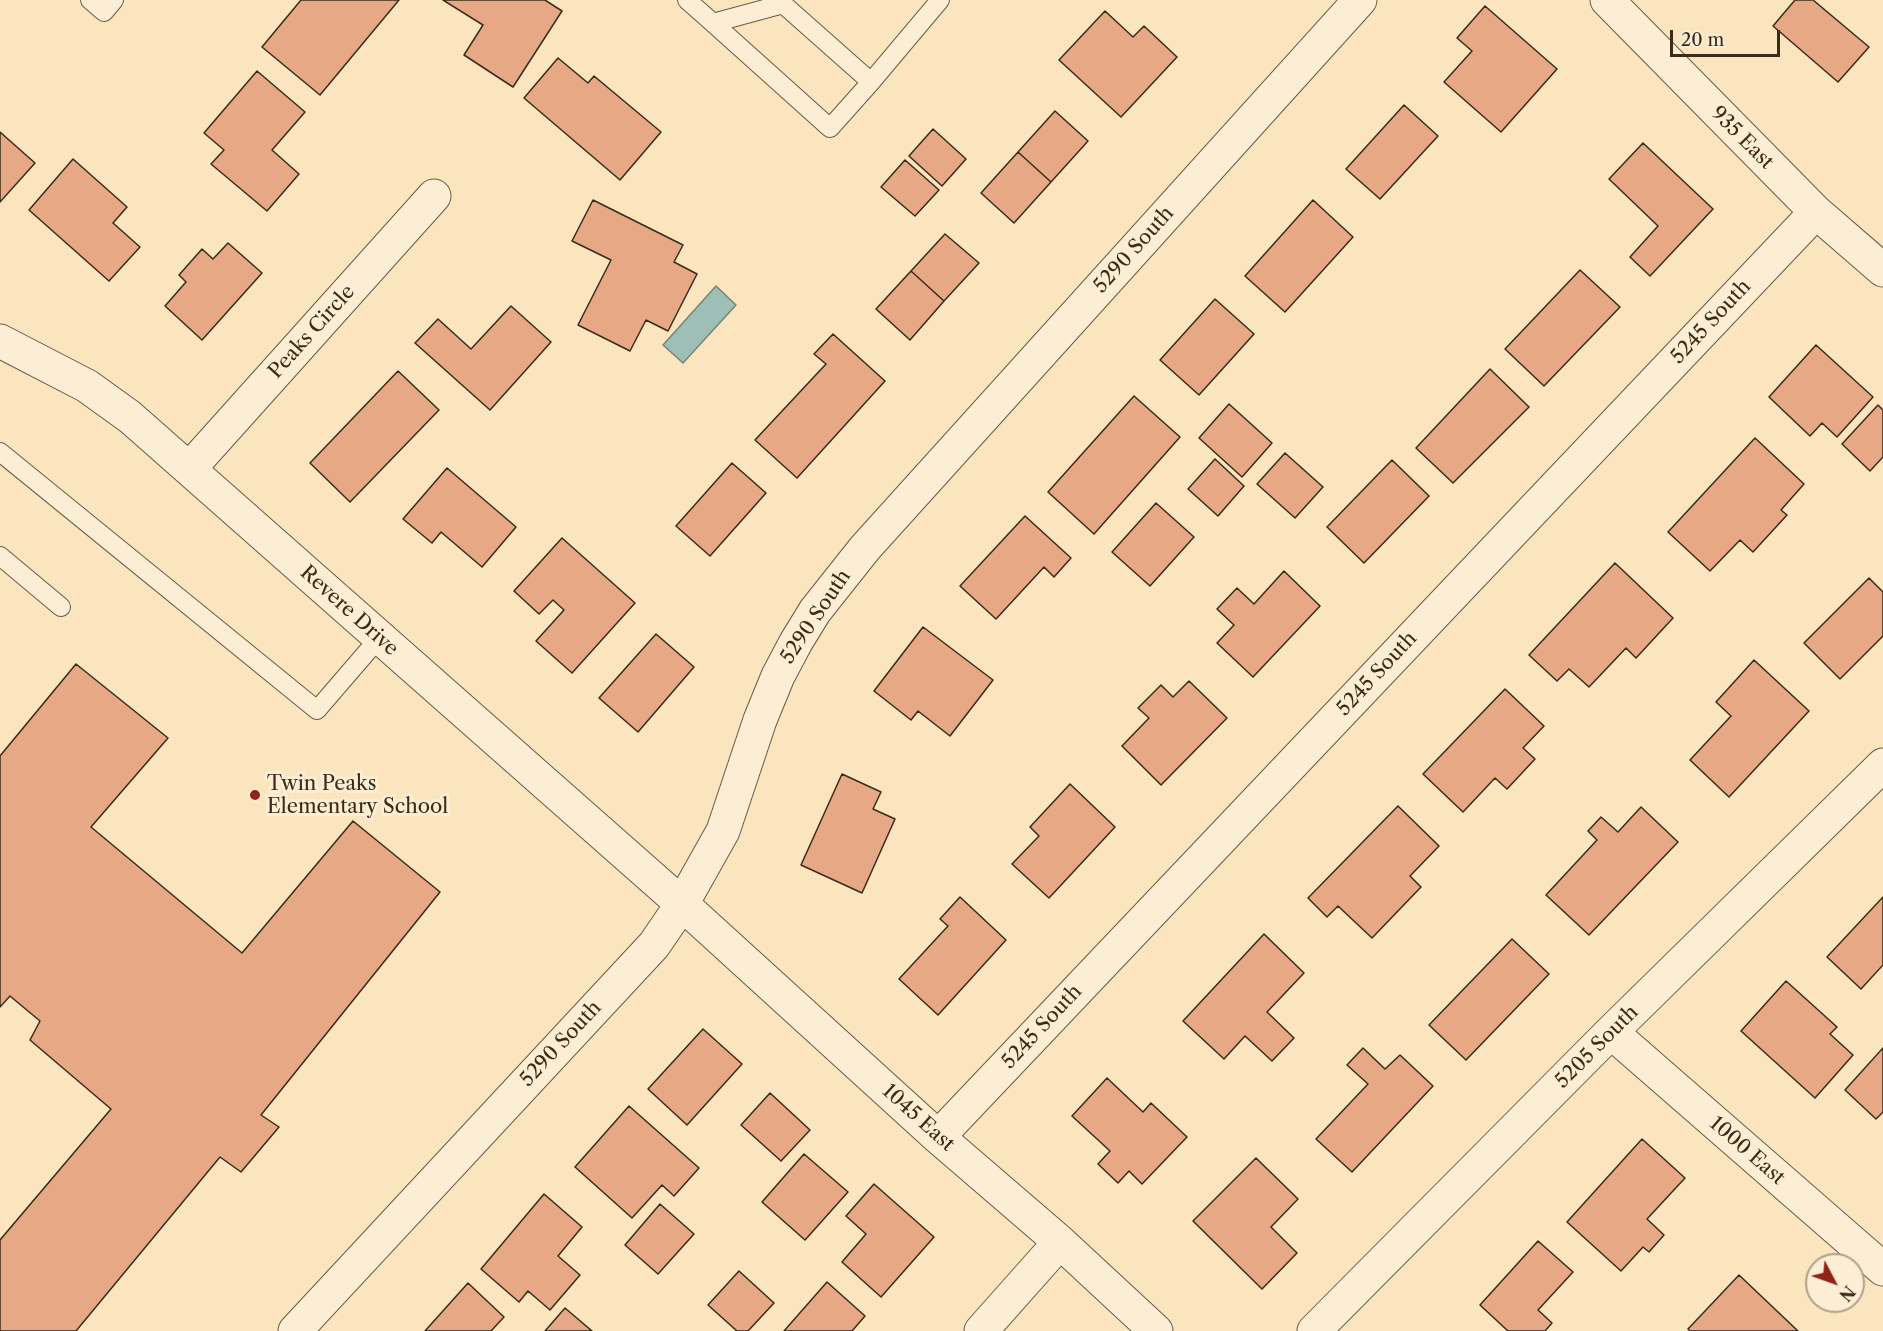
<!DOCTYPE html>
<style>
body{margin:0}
#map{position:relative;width:1883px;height:1331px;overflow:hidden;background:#fae5bf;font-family:"Libre Caslon Text",serif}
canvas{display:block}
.north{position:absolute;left:1805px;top:1253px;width:60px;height:60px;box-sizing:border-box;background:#fceed5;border:2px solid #afa08a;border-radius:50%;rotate:131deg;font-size:16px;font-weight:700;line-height:24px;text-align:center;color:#3b2b1a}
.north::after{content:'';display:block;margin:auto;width:21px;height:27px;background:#8f2418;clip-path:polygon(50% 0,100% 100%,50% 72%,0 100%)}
.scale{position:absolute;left:1670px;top:30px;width:110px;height:27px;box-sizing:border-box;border:3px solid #3b2b1a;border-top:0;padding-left:8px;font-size:18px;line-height:21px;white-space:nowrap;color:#3b2b1a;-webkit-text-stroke:4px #fceed5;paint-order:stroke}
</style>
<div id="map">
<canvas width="1883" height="1331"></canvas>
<div class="north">N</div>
<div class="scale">20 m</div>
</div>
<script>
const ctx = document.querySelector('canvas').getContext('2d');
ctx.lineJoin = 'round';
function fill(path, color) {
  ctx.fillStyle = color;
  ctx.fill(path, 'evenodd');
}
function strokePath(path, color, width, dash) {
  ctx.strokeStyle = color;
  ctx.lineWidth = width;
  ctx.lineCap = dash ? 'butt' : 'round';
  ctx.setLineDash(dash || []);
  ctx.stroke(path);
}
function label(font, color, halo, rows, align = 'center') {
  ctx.font = font + ' "Libre Caslon Text",serif';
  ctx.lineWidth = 6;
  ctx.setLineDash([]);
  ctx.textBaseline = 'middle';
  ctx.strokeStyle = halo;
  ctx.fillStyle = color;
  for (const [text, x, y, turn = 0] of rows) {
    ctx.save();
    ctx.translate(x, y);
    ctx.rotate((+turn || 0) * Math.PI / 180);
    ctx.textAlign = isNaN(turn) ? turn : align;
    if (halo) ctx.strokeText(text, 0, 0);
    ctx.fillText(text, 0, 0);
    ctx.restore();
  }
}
const water = new Path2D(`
 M716 286 736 305 683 363 663 345Z`);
const building = new Path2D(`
 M301 0H399L320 95 262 47Z
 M443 0H545L562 11 513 87 464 55 483 25Z
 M1795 0H1813L1869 47 1838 82 1773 26Z
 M1485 6 1557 69 1501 132 1444 82 1472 51 1457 38Z
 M1105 11 1133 37 1144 26 1177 57 1121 117 1059 60Z
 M558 58 588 83 594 76 661 132 620 180 524 98Z
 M257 71 305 112 272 150 299 174 267 211 211 164 224 150 204 133Z
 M1404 105 1438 136 1380 199 1346 169Z
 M1055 111 1088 141 1051 182 1018 152Z
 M933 129 966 159 942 186 909 156Z
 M0 132 35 163 0 202Z
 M1643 143 1713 209 1650 276 1630 257 1658 226 1609 179Z
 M1018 152 1051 182 1014 223 981 193Z
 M73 159 127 207 113 223 140 247 109 281 29 210Z
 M905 160 939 190 915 216 881 187Z
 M593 200 683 245 674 262 697 274 668 331 646 320 630 351 578 325 611 260 572 241Z
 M1313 200 1353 237 1285 312 1245 276Z
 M945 234 979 263 944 301 911 271Z
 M228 243 262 273 202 340 165 306 186 282 179 275 202 249 213 259Z
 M1580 270 1620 307 1544 386 1505 349Z
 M911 271 944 301 910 340 876 309Z
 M1215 299 1254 334 1199 395 1160 360Z
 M511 306 551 342 490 410 415 343 438 319 471 349Z
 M833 334 885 381 797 478 755 440 826 364 814 354Z
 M1816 345 1873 397 1837 437 1822 423 1810 436 1769 397Z
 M1490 369 1529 407 1453 483 1416 448Z
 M398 371 439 410 350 502 310 463Z
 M1134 396 1180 437 1094 534 1048 492Z
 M1229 404 1272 443 1242 477 1199 438Z
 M1878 405 1883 410V457L1870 471 1842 444Z
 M1755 438 1804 484 1781 510 1787 515 1753 552 1740 540 1710 571 1668 532Z
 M1285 453 1323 487 1295 518 1257 484Z
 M1215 459 1244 486 1218 516 1188 489Z
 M1392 460 1429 496 1364 563 1327 527Z
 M732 463 766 493 710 556 676 526Z
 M447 468 516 527 482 567 441 532 432 543 403 519Z
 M1156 503 1194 537 1150 586 1112 552Z
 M1025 516 1071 558 1054 577 1044 567 996 619 960 586Z
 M562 538 635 603 572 673 536 641 564 610 553 600 539 614 514 591Z
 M1615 563 1673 618 1636 658 1626 648 1589 687 1569 669 1557 681 1529 655Z
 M1284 571 1320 606 1253 677 1217 643 1234 625 1217 609 1237 588 1254 604Z
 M1869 578 1883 592V636L1840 679 1804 643Z
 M923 627 993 680 950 736 918 711 911 720 874 691Z
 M656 634 694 667 638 732 599 698Z
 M1754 660 1809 711 1729 797 1690 760 1731 716 1716 702Z
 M76 664 168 738 91 827 242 953 353 821 440 892 261 1115 279 1127 241 1172 220 1157 76 1331H0V1240L111 1109 30 1040 40 1021 10 996 0 1007V756Z
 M1189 681 1227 718 1161 785 1122 746 1149 718 1138 708 1161 685 1173 697Z
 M1505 689 1544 726 1523 748 1535 759 1507 789 1495 778 1463 812 1423 774Z
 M842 774 881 792 873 809 895 819 862 893 801 865Z
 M1070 784 1115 827 1049 898 1012 864 1039 836 1030 827Z
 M1398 806 1439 846 1410 876 1421 887 1372 938 1338 906 1327 917 1308 898Z
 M1641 807 1678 842 1589 935 1546 895 1597 840 1588 831 1601 817 1618 832Z
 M960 897 1006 940 938 1015 899 979 948 926 940 919Z
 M1883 897V965L1861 989 1827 957Z
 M1264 934 1304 973 1267 1012 1294 1038 1272 1061 1245 1036 1224 1059 1183 1021Z
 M1512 939 1549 974 1466 1060 1429 1025Z
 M1786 981 1837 1027 1830 1034 1853 1055 1815 1098 1741 1031Z
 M703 1029 742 1064 687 1125 648 1089Z
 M1363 1048 1385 1069 1400 1055 1433 1086 1352 1172 1316 1139 1368 1084 1347 1065Z
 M1883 1048V1112L1876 1119 1845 1090Z
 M1107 1078 1143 1112 1151 1103 1187 1137 1142 1184 1129 1171 1118 1183 1098 1164 1110 1151 1072 1116Z
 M770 1093 810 1130 781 1161 741 1125Z
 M629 1106 699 1168 674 1196 662 1185 632 1218 575 1167Z
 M1642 1139 1685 1178 1647 1219 1664 1235 1649 1252 1643 1247 1621 1271 1567 1222Z
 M804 1154 848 1192 805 1240 762 1202Z
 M1256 1158 1298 1199 1271 1227 1297 1253 1262 1289 1193 1221Z
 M874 1184 934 1237 881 1297 842 1262 866 1234 846 1216Z
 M544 1194 582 1227 558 1256 580 1275 550 1310 528 1291 519 1302 481 1269Z
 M660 1204 694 1234 658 1274 625 1245Z
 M1538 1241 1573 1272 1538 1310 1552 1323 1545 1331H1508L1480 1305Z
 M739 1271 774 1303 748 1331H737L708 1305Z
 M1739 1275 1798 1331H1690L1688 1329Z
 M827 1282 865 1316 852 1331H784Z
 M468 1283 504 1317 491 1331H425Z
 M565 1308 592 1331H545Z`);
const service = new Path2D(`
 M90 0 104 12 114 0
 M687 0 713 23 783 4 871 82 940 0
 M713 23 830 128 871 82
 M0 452 317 710 379 638
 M0 556 61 607`);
const minor = new Path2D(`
 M1607 0 1816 212 1883 270
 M0 341 87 386 130 417 682 904 938 1137 1060 1242 1156 1331
 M190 468 434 196
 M1611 1032 1883 1269
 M938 1137 1816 212
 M295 1331 654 945 682 904 723 831 760 720 778 676 796 642 815 611 865 548 1360 0
 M981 1331 1060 1242
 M1314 1331 1611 1032 1883 765`);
const markers = [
 [255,795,6,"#8f2418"]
];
const streetNames = [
 ["935 East",1742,138,45],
 ["5290 South",1134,250,-48],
 ["5245 South",1711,322,-47],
 ["Peaks Circle",312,332,-48],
 ["Revere Drive",349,611,42],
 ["5290 South",816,617,-56],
 ["5245 South",1377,674,-47],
 ["5245 South",1042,1027,-47],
 ["5290 South",561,1044,-47],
 ["5205 South",1597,1047,-45],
 ["1045 East",918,1118,42],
 ["1000 East",1747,1151,41]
];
const poiNames = [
 ["Twin Peaks",267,784],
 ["Elementary School",267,807]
];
fill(water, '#9ebfb5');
strokePath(water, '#768477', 1.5);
fill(building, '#e7a985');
strokePath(building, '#3b2b1a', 1.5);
strokePath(service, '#6b5a43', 20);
strokePath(minor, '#6b5a43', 35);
strokePath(service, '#fceed5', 18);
strokePath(minor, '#fceed5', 33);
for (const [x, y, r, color] of markers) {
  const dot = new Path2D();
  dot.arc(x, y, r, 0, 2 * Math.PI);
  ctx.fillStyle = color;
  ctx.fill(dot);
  strokePath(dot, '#fceed5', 2);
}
label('20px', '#3b2b1a', '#fceed5', streetNames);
label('20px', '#3b2b1a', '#fceed5', poiNames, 'left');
</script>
